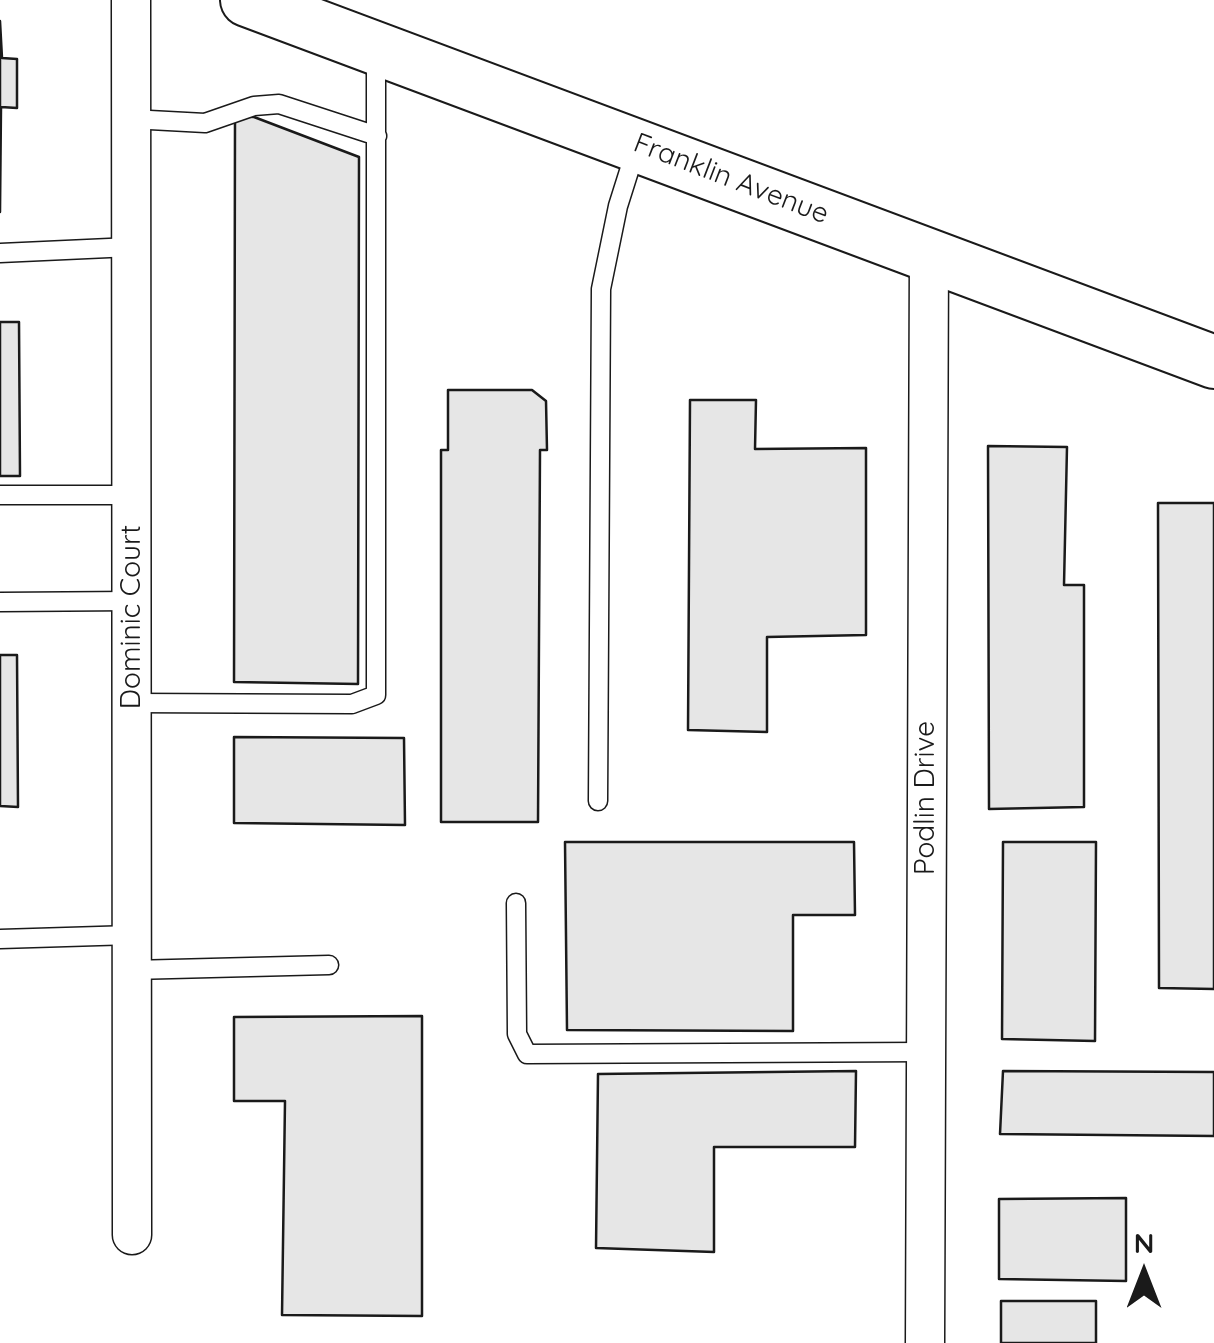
<!DOCTYPE html>
<style>
body{margin:0}
#map{position:relative;width:1214px;height:1343px;overflow:hidden;background:#fff;font-family:Quicksand,sans-serif}
canvas{display:block}
.north{position:absolute;left:1094px;top:1223px;width:100px;height:100px;-webkit-text-stroke:8px #fff;paint-order:stroke;rotate:0deg;font-size:28px;font-weight:700;line-height:40px;text-align:center;color:#1a1a1a}
.north::after{content:'';display:block;margin:auto;width:35px;height:45px;background:#1a1a1a;clip-path:polygon(50% 0,100% 100%,50% 72%,0 100%)}
</style>
<div id="map">
<canvas width="1214" height="1343"></canvas>
<div class="north">N</div>
</div>
<script>
const ctx = document.querySelector('canvas').getContext('2d');
ctx.lineJoin = 'round';
function fill(path, color) {
  ctx.fillStyle = color;
  ctx.fill(path, 'evenodd');
}
function strokePath(path, color, width, dash) {
  ctx.strokeStyle = color;
  ctx.lineWidth = width;
  ctx.lineCap = dash ? 'butt' : 'round';
  ctx.setLineDash(dash || []);
  ctx.stroke(path);
}
function label(font, color, halo, rows, align = 'center') {
  ctx.font = font + ' Quicksand,sans-serif';
  ctx.lineWidth = 8;
  ctx.setLineDash([]);
  ctx.textBaseline = 'middle';
  ctx.strokeStyle = halo;
  ctx.fillStyle = color;
  for (const [text, x, y, turn = 0] of rows) {
    ctx.save();
    ctx.translate(x, y);
    ctx.rotate((+turn || 0) * Math.PI / 180);
    ctx.textAlign = isNaN(turn) ? turn : align;
    if (halo) ctx.strokeText(text, 0, 0);
    ctx.fillText(text, 0, 0);
    ctx.restore();
  }
}
const building = new Path2D(`
 M0 21 2 58 17 59V108L1 107 0 212Z
 M235 116 254 117 359 157 358 684 234 682Z
 M0 322H19L20 476H0Z
 M448 390H532L546 401 547 450H540L538 822H441V450H448Z
 M690 400H756L755 449 866 448V635L767 637V732L688 730Z
 M988 446 1067 447 1064 585H1084V807L989 809Z
 M1158 503H1214V989L1159 988Z
 M0 655H17L18 807 0 806Z
 M234 737 404 738 405 825 234 823Z
 M565 842H854L855 915H793V1031L567 1030Z
 M1003 842H1096L1095 1041 1002 1039Z
 M422 1016V1316L282 1315 285 1101H234V1017Z
 M856 1071 855 1147H714V1252L596 1248 598 1074Z
 M1003 1071 1214 1072V1136L1000 1134Z
 M1126 1198V1281L999 1279V1199Z
 M1001 1301H1096V1343H1001Z`);
const service = new Path2D(`
 M131 119 205 123 254 106 279 104 377 136
 M0 253 131 247
 M0 495H131
 M0 602 132 601
 M132 703 352 704 376 695V53
 M598 801 601 289 618 206 636 149
 M516 903 517 1034 527 1054 925 1052
 M0 939 132 935
 M132 970 329 965`);
const minor = new Path2D(`
 M131 0 132 1235
 M925 1343 929 253`);
const secondary = new Path2D(`
 M247 0 1214 362`);
const streetNames = [
 ["Franklin Avenue",731,179,21],
 ["Dominic Court",132,617,-90],
 ["Podlin Drive",926,798,-90]
];
fill(building, '#e6e6e6');
strokePath(building, '#1a1a1a', 2.5);
strokePath(service, '#1a1a1a', 21);
strokePath(minor, '#1a1a1a', 41);
strokePath(secondary, '#1a1a1a', 56);
strokePath(service, '#fff', 18);
strokePath(minor, '#fff', 38);
strokePath(secondary, '#fff', 52);
label('28px', '#1a1a1a', '#fff', streetNames);
</script>
